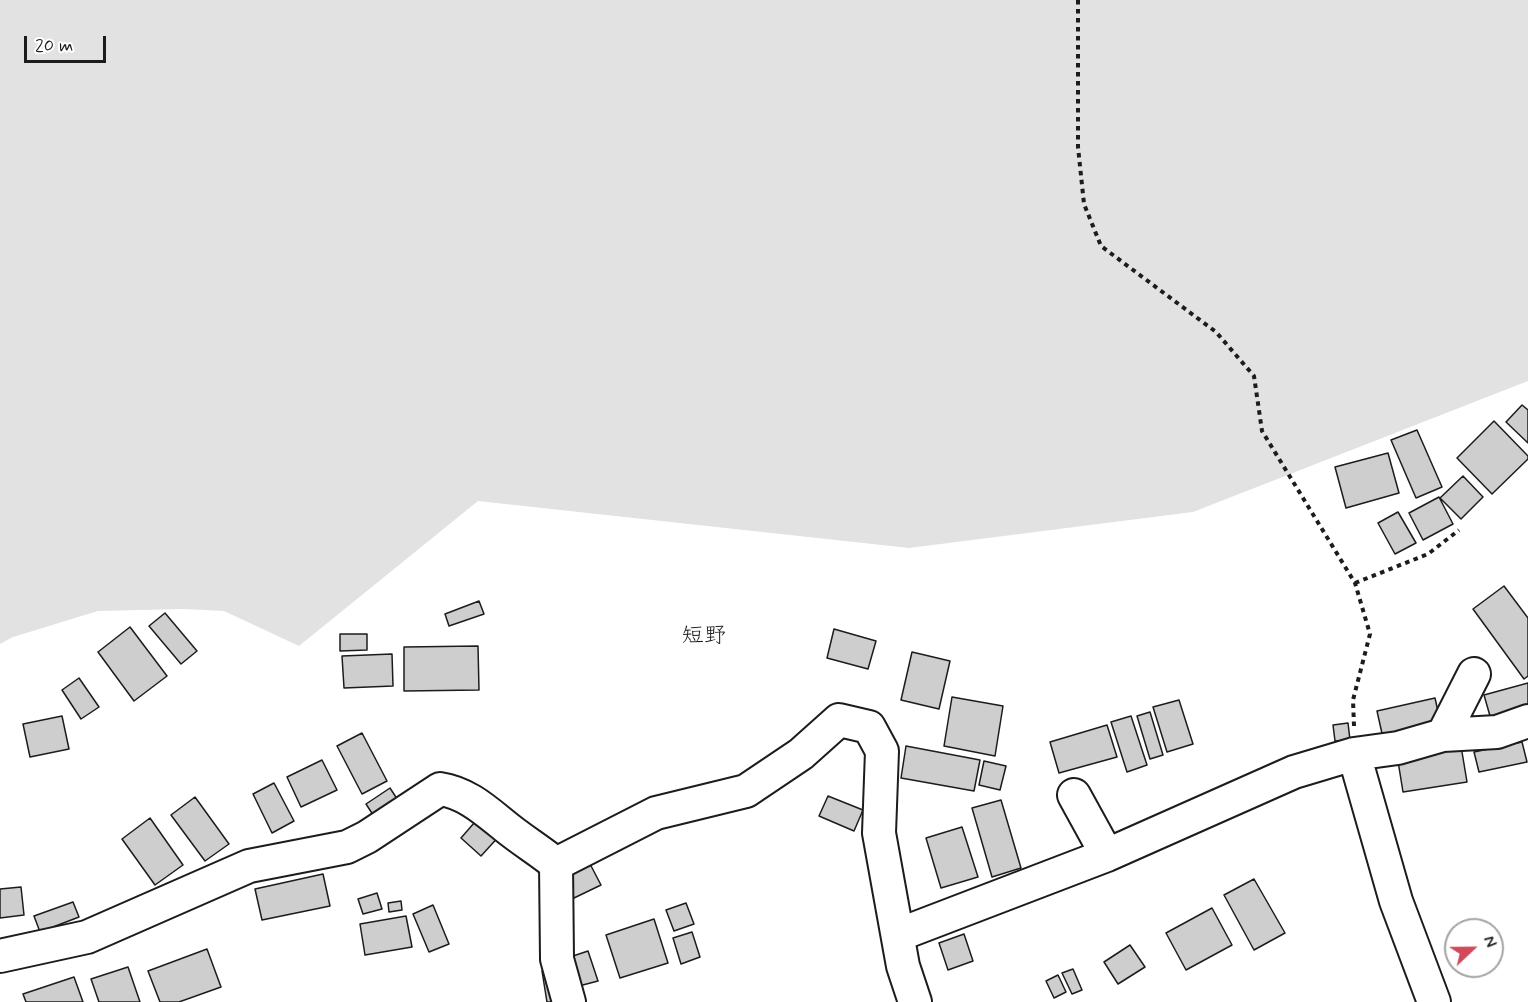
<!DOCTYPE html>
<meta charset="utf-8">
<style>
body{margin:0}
#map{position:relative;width:1528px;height:1002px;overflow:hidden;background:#fff;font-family:Mynerve,sans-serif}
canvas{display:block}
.north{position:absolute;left:1444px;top:918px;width:60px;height:60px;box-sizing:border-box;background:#fff;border:2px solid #a4a4a4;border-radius:50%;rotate:68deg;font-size:16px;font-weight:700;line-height:24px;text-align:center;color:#1c1c1c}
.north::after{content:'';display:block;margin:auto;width:21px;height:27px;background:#d1495b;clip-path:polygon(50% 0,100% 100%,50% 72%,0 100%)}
.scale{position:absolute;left:24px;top:36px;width:82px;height:27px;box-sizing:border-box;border:3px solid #1c1c1c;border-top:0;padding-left:8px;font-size:18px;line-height:21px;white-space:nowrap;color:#1c1c1c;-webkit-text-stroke:4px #fff;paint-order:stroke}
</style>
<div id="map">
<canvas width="1528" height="1002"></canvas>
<div class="north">N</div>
<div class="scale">20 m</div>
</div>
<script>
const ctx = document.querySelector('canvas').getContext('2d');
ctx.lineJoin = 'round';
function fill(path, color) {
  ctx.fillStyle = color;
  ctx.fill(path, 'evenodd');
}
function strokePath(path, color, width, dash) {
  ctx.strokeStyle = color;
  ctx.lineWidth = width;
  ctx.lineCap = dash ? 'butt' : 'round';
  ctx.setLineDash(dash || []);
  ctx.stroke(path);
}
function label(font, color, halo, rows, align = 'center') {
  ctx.font = font + ' Mynerve,"Klee One",sans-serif';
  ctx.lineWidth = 6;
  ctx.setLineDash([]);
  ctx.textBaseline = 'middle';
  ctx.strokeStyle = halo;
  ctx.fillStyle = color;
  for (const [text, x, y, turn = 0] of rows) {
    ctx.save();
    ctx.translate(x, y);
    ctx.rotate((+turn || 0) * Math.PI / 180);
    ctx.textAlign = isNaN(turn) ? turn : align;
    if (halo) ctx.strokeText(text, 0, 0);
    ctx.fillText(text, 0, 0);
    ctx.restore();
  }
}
const green = new Path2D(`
 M0 0H1528V381L1193 512 909 548 478 501 299 646 224 611 184 609 98 611 13 637 0 644Z`);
const building = new Path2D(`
 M1522 405 1528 410V443L1506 422Z
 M1494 421 1528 456V459L1492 494 1457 458Z
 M1417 430 1442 487 1416 498 1391 440Z
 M1388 453 1399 493 1346 508 1335 467Z
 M1463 476 1483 497 1461 519 1440 498Z
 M1439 497 1453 524 1423 540 1409 513Z
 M1398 512 1416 543 1395 554 1378 523Z
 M1504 586 1528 618V676L1524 679 1473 609Z
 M479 601 484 614 449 626 445 614Z
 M165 613 197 651 181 664 149 626Z
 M130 627 167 676 134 701 98 652Z
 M834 629 876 641 868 669 827 658Z
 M340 634H367V650L340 651Z
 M478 646 479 690 404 691V647Z
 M912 652 950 661 939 709 901 700Z
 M392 654 393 686 344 688 342 656Z
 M79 678 99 707 81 719 62 690Z
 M1528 683V713L1492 723 1484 695Z
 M952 697 1003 706 995 756 944 746Z
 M1435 698 1441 725 1383 738 1377 711Z
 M1179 700 1193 744 1167 752 1153 707Z
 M1150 712 1163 755 1150 759 1137 716Z
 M62 716 69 749 30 757 23 724Z
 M1131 716 1147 765 1127 772 1111 722Z
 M1348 723 1350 740 1335 741 1333 725Z
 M1107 725 1117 757 1059 773 1050 742Z
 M362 733 387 781 362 794 337 746Z
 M1522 742 1527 762 1479 772 1474 752Z
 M906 746 980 760 974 791 901 778Z
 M1461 746 1467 782 1403 792 1397 755Z
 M322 760 337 790 301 807 287 777Z
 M984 761 1006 766 1000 790 979 785Z
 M274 783 294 821 272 833 253 794Z
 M390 788 403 808 379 824 366 804Z
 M828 796 863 810 854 831 819 816Z
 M195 797 229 844 205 861 171 815Z
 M1001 800 1021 868 992 877 972 808Z
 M481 815 502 833 481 856 461 838Z
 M150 818 183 865 155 885 122 839Z
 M962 827 978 877 941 888 926 838Z
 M589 862 601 885 574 898 563 875Z
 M323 874 330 906 262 920 255 889Z
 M1254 879 1285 933 1254 950 1224 895Z
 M21 887 24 915 0 918V889Z
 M377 893 382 909 363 914 358 899Z
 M401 901 402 910 389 912 388 903Z
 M73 902 79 917 40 932 34 916Z
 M686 903 694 924 674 931 666 910Z
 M433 905 449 944 429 952 413 914Z
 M1212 908 1232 945 1186 970 1166 933Z
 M406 916 412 947 365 955 360 924Z
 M654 919 668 963 620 978 606 935Z
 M692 932 700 957 681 964 673 938Z
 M964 934 973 961 948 970 939 943Z
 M1130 945 1145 967 1118 984 1104 962Z
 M207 949 221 987 179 1002H160L148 971Z
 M588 951 598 981 579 986 570 957Z
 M128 967 140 1002H99L91 979Z
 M554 969 560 1002H547L542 971Z
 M1073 969 1082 990 1072 994 1062 973Z
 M1058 975 1066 992 1054 998 1046 981Z
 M74 977 83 1002H26L23 994Z`);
const path = new Path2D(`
 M1078 0V147L1084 204 1101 246 1216 332 1254 376 1262 431 1355 583 1370 634 1353 700 1354 726
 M1355 583 1428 554 1459 530`);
const minor = new Path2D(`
 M1443 735 1497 732 1528 721
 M1074 795 1107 855
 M556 864 656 813 746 791 801 754 839 720 869 727 882 751 879 833 903 966 915 1002
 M556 864 557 959 569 1002
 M898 935 1107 855 1294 772 1354 754
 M0 956 87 937 249 866 347 847 367 837 440 789C467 793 486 811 506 827 522 840 540 851 556 864
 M1434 1002 1396 901 1354 754 1398 748 1443 735 1474 674`);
const quarterNames = [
 ["短野",704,637]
];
fill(green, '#e2e2e2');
fill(building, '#cecece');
strokePath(building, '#1c1c1c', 1.5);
strokePath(minor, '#1c1c1c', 36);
strokePath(path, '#1c1c1c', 4, [4.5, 4.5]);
strokePath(minor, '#fff', 32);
label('22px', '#1c1c1c', '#fff', quarterNames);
</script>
